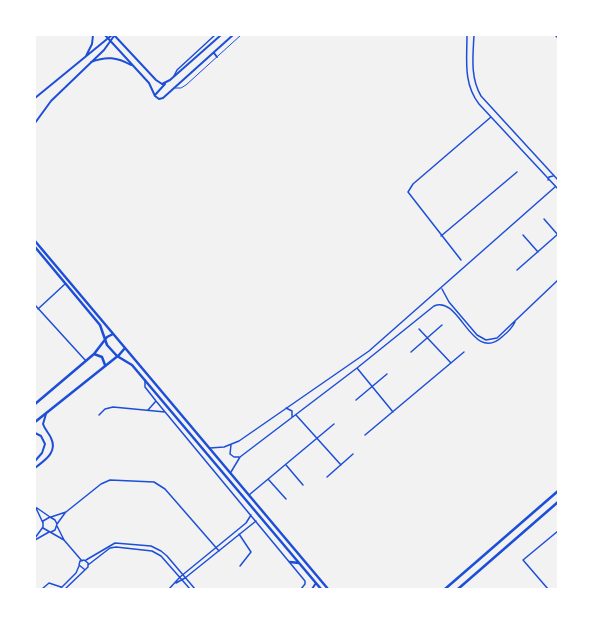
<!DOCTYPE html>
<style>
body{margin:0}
#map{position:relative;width:593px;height:624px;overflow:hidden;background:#f2f2f2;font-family:Quicksand,sans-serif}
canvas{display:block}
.frame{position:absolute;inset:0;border:36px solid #fff;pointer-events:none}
</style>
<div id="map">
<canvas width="593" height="624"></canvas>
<div class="frame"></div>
</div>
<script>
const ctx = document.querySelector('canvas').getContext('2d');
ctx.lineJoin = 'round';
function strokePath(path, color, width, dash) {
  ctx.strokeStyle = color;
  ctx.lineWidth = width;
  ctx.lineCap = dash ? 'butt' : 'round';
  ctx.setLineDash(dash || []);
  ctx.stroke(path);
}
const service = new Path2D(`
 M175 88H181L186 85 241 35`);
const minor = new Path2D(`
 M467 35C467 60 463 83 479 104L558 189
 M474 35C473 56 470 77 481 96L558 180
 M555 35 558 38
 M174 76 177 70 215 35
 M548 180 549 177 553 176
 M544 219 558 235
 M523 235 538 252
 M441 236 517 172
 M461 260 408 192 413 184 491 117
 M517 270 558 234
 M442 289 449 302 477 335 486 340 497 338 558 280
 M35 305 86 361
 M38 309 65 284
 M419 329 451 363
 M411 352 442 325
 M357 368 393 412
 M145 380V387L156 401 305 581V584L301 589
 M356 400 387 374
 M286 408 292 411V417
 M148 410 156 401
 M99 415 105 409 113 407 165 412
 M296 415 341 465
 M365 435 464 352
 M231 445 230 454 234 457H239
 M210 448 224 447 239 441 369 351 555 187
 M286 465 303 485
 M231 472 240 457 357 368 434 306C460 294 472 366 503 336 508 332 512 328 515 322
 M327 477 353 454
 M268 479 286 499
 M249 495 334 424
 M35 506 43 523
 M37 508 50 517
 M51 517 66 512 101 484 110 480 154 482 165 489 219 551
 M57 524 65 513
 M57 526 64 540 82 561
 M51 532 55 530 57 524 55 520 50 517 43 521V528L64 540
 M239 534 251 552 240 566
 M35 538 43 527
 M35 540 49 532
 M86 560 115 543 151 546 161 551 167 556 195 589
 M88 565 110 548 116 547 152 551 161 556 190 589
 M176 583 185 578 256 521
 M42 589 49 583 61 587
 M60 589 76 573 79 566
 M65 589 88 567V563L84 560 80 561 79 565 84 569
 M169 589 180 577 246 523 251 515
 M548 589 523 560 558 531`);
const tertiary = new Path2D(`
 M105 35 149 83 155 96 159 99 163 98 233 35
 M114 35 156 80 162 84 170 80 221 35
 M214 53 217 57
 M86 56 92 44 93 35
 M91 62C106 56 117 57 131 65
 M155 95 165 84
 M35 98 112 35
 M35 123 51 101 104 50 114 36
 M35 433 41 436 45 444 42 453 35 461
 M35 468C45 460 58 452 51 438 49 433 45 430 43 424L46 414
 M312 589 316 583`);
const secondary = new Path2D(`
 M35 241 328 589
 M35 247 100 325 107 345 117 356 132 365 321 589
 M94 354 102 357 105 365
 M35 404 94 354 107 337 113 334
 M35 422 119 355 125 348
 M290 562 299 563`);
const primary = new Path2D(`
 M445 589 558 491
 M458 589 558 502`);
strokePath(service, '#1d4ed8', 1);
strokePath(minor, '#1d4ed8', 1.5);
strokePath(tertiary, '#1d4ed8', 2);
strokePath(secondary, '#1d4ed8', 2.5);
strokePath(primary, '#1d4ed8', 2.5);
</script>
